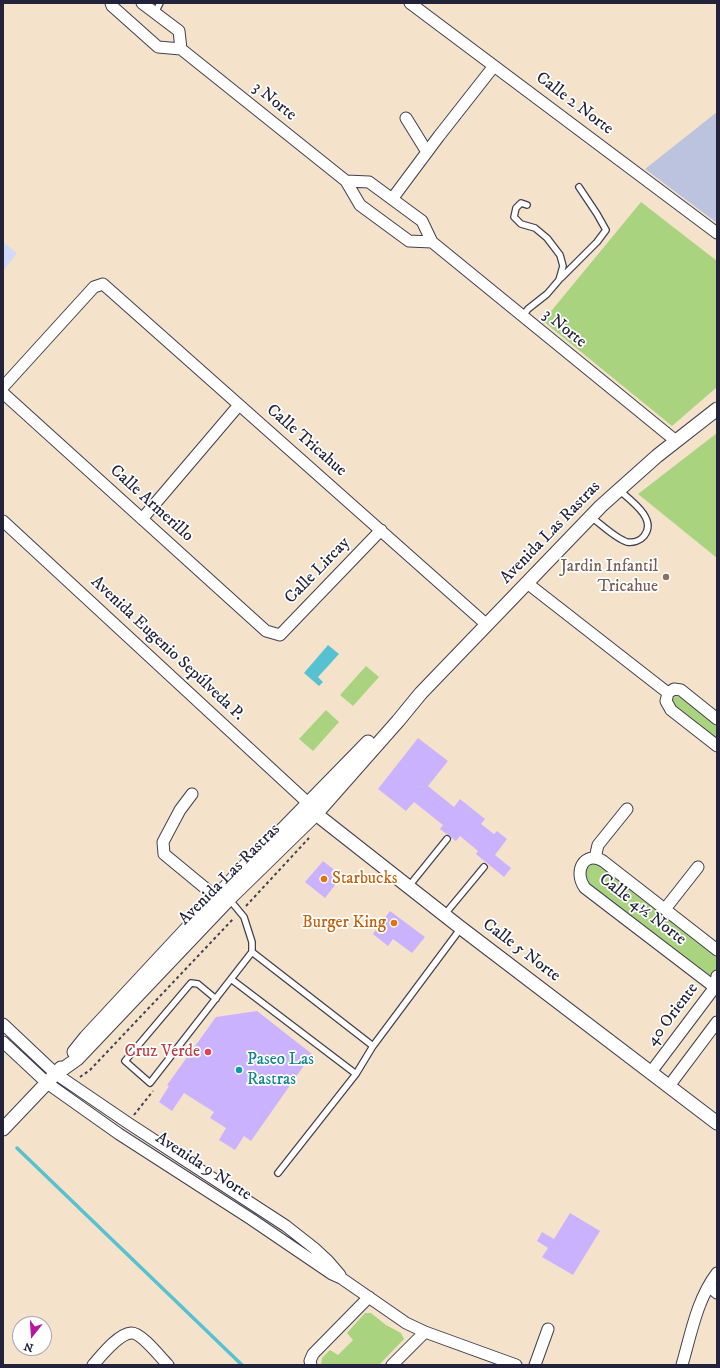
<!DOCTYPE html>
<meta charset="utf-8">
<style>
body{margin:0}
#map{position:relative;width:720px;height:1368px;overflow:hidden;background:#f4e3ca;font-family:"IM FELL DW Pica",serif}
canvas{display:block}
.frame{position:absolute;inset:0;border:4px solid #22223b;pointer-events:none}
.north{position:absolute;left:12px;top:1316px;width:40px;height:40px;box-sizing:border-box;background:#fff;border:1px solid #a7a7b1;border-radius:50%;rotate:197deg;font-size:11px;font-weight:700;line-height:16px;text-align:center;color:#22223b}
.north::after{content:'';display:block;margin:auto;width:14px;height:18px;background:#b5179e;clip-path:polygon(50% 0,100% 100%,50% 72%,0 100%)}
</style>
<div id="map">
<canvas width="720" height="1368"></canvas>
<div class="frame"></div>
<div class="north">N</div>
</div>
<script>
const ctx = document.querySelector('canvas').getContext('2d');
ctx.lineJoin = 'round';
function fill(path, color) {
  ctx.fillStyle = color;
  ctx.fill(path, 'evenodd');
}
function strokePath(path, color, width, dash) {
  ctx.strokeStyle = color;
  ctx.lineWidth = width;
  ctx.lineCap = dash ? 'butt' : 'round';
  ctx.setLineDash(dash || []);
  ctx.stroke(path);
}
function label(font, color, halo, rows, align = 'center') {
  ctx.font = font + ' "IM FELL DW Pica",serif';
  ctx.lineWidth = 3.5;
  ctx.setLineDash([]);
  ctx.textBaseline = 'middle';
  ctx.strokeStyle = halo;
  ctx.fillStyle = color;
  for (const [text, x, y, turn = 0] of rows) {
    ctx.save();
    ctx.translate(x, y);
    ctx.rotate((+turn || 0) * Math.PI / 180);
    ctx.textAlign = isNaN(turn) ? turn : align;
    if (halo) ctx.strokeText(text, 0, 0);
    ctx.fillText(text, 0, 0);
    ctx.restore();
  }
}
const built = new Path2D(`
 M3 242 17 253 3 271Z`);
const industrial = new Path2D(`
 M717 112V223L645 169Z`);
const green = new Path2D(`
 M641 202 717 261V387L672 426 543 321Z
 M717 433V558L638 494Z
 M366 666 379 677 353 706 340 695Z
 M676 696 681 697 717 726V739L674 705 672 699Z
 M326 710 339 722 313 751 299 739Z
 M593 863H596L717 953V985L592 888 585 881V870Z
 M365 1313H371L386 1325 401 1333 404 1339 379 1365H322L321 1364 322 1358 330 1350 338 1355 353 1340 347 1333Z`);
const water = new Path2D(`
 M328 645 339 654 318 677 323 682 319 686 304 673Z`);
const stream = new Path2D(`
 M17 1148 242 1365`);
const building = new Path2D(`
 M418 738 448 761 428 786 454 807 460 799 485 819 481 824 494 834 497 831 507 839 495 855 511 868 504 877 476 854 478 851 460 836 456 841 440 829 443 825 414 802 406 811 378 789Z
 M323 861 342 876 325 898 305 882Z
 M390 911 425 937 412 953 393 939 388 946 373 934Z
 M257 1011 312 1054 251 1141 244 1136 235 1150 219 1140 226 1128 210 1118 214 1112 184 1093 172 1111 159 1102 169 1086 167 1085 216 1017Z
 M570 1213 600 1231 573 1275 542 1257 548 1248 537 1241 542 1232 554 1239Z`);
const path = new Path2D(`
 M246 906 309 838
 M80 1077 90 1070 234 918
 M134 1115 153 1091`);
const service = new Path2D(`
 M155 13 160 3
 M561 278 597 242 606 230 597 214 579 187
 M522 317 528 309 547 294 559 280 563 266 560 255 547 238 535 228 521 224 514 217 516 208 521 203 527 205
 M591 517C601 524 616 539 627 542 633 543 640 541 644 536 658 519 630 500 619 490
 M409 886 447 839
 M445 914 484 867
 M252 952 373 1046
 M231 979 356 1074
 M216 999 198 984 191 983 125 1061 150 1083 252 952V942L244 917 229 899
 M278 1173 356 1074 373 1046 461 928`);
const minor = new Path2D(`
 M111 3 112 6 158 47 181 49 346 181 360 205 409 241 432 242
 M142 3 179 31 181 49
 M410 3 717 233
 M406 118 427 152
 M346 181 369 182 422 221 432 242 676 441
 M392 199 439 136 494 66
 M3 387 94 287 103 284 487 625
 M3 393 266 631 280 635 381 530
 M142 519 239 405
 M3 521 308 803
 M527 583 668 693
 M717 719 681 690 674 689 668 693 666 701 671 710 717 746
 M192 794 180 810 163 842 164 854 216 897
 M595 858 598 845 627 809
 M665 909 698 867
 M717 950 603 861C584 850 573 872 585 888L717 989
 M3 1024 56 1074 128 1123 286 1226 314 1248 328 1261 340 1275
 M3 1042 47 1083 119 1134 251 1219 332 1274 341 1278 406 1323 425 1332 516 1365
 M651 1072 715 987 717 976
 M669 1086 717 1022
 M709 1286 717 1293
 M93 1365C101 1356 118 1334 131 1333 141 1332 161 1358 168 1365
 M311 1365 310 1361 313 1354 369 1297
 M392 1365 425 1332
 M535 1365 548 1329
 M682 1365C691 1334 697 1299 717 1273`);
const tertiary = new Path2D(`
 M311 807 316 814 461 928 717 1123
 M74 1052 86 1037 246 865 283 829 368 742
 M56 1074 77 1059 229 899 316 814 398 721 421 693 601 506 657 456 717 409
 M3 1129 61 1068`);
const markers = [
 [666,577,4,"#8d6e63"],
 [324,879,4,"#e8710a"],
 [394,923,4,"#e8710a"],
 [208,1052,4,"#e0444e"],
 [239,1070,4,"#0f9aa8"]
];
const streetNames = [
 ["3 Norte",274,102,39],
 ["Calle 2 Norte",574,104,37],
 ["3 Norte",564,329,39],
 ["Calle Tricahue",306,441,41],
 ["Calle Armerillo",151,504,42],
 ["Avenida Las Rastras",551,533,-46],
 ["Calle Lircay",318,571,-46],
 ["Avenida Eugenio Sepúlveda P.",167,649,43],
 ["Avenida Las Rastras",230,875,-45],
 ["Calle 4½ Norte",642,910,38],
 ["Calle 5 Norte",521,951,37],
 ["40 Oriente",673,1015,-53],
 ["Avenida 9 Norte",203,1167,33]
];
const educationNames = [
 ["Jardin Infantil",658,567],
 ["Tricahue",658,587]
];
const foodNames = [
 ["Starbucks",332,879],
 ["Burger King",386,923,"right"]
];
const healthNames = [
 ["Cruz Verde",200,1052]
];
const cultureNames = [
 ["Paseo Las",247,1060],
 ["Rastras",247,1080]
];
fill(built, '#d3d9f9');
fill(industrial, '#bcc3de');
fill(green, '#aad37f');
fill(water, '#56c1d1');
strokePath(stream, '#56c1d1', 3.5);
fill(building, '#cab2fe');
strokePath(service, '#423f50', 8);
strokePath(minor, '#423f50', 13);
strokePath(tertiary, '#423f50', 15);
strokePath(path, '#423f50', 2, [3, 3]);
strokePath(service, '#fff', 5.5);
strokePath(minor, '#fff', 11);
strokePath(tertiary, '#fff', 13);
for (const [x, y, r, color] of markers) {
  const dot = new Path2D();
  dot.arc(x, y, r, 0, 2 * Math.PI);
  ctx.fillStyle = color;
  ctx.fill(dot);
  strokePath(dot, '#fff', 1.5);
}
label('17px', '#22223b', '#fff', streetNames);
label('17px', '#785e54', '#fff', educationNames, 'right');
label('17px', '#c56008', '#fff', foodNames, 'left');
label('17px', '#be3a42', '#fff', healthNames, 'right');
label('17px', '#0d838f', '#fff', cultureNames, 'left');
</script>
